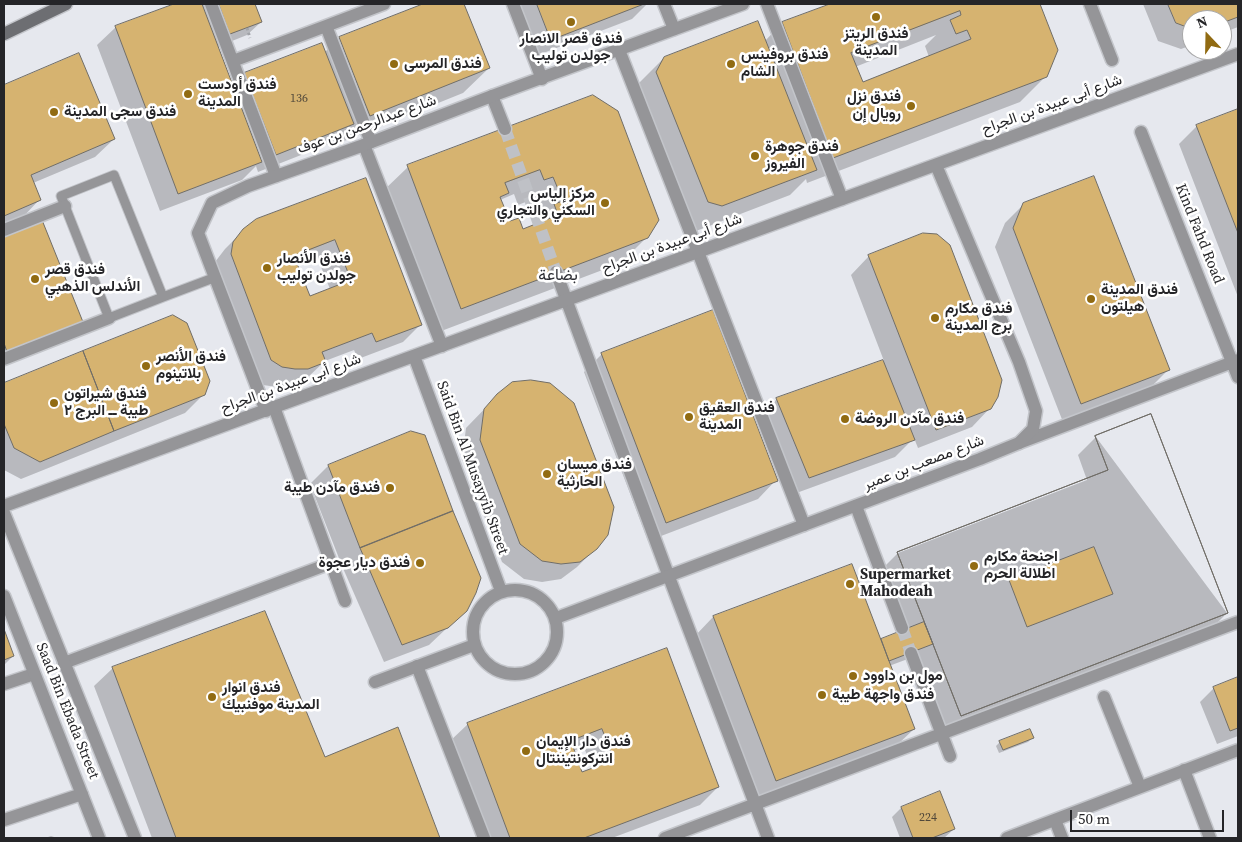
<!DOCTYPE html>
<meta charset="utf-8">
<style>
body{margin:0}
#map{position:relative;width:1242px;height:842px;overflow:hidden;background:#e6e8ee;font-family:"Source Serif 4",serif}
canvas{display:block}
.frame{position:absolute;inset:0;border:5px solid #252528;pointer-events:none}
.north{position:absolute;left:1182px;top:10px;width:50px;height:50px;box-sizing:border-box;background:#fff;border:1px solid #a8a8a9;border-radius:50%;rotate:339deg;font-size:14px;font-weight:700;line-height:20px;text-align:center;color:#252528}
.north::after{content:'';display:block;margin:auto;width:18px;height:22px;background:#916b12;clip-path:polygon(50% 0,100% 100%,50% 72%,0 100%)}
.scale{position:absolute;left:1070px;top:810px;width:154px;height:22px;box-sizing:border-box;border:2px solid #252528;border-top:0;padding-left:6px;font-size:15px;line-height:18px;white-space:nowrap;color:#252528;-webkit-text-stroke:4px #fff;paint-order:stroke}
</style>
<div id="map">
<canvas width="1242" height="842"></canvas>
<div class="frame"></div>
<div class="north">N</div>
<div class="scale">50 m</div>
</div>
<script>
const ctx = document.querySelector('canvas').getContext('2d');
ctx.lineJoin = 'round';
function fill(path, color) {
  ctx.fillStyle = color;
  ctx.fill(path, 'evenodd');
}
function strokePath(path, color, width, dash) {
  ctx.strokeStyle = color;
  ctx.lineWidth = width;
  ctx.lineCap = dash ? 'butt' : 'round';
  ctx.setLineDash(dash || []);
  ctx.stroke(path);
}
function label(font, color, halo, rows, align = 'center') {
  ctx.font = font + ' "Source Serif 4",Vazirmatn,serif';
  ctx.lineWidth = 5;
  ctx.setLineDash([]);
  ctx.textBaseline = 'middle';
  ctx.strokeStyle = halo;
  ctx.fillStyle = color;
  for (const [text, x, y, turn = 0] of rows) {
    ctx.save();
    ctx.translate(x, y);
    ctx.rotate((+turn || 0) * Math.PI / 180);
    ctx.textAlign = isNaN(turn) ? turn : align;
    if (halo) ctx.strokeText(text, 0, 0);
    ctx.fillText(text, 0, 0);
    ctx.restore();
  }
}
const shadow = new Path2D(`
 M177 4H254L261 22 247 35 217 47 232 87 245 74 324 53 339 38 426 4H463L489 68 463 93 344 141 342 135 334 142 258 172 256 166 242 180 160 211 97 45 116 27Z
 M512 4H647L632 19 533 57Z
 M834 4H1038L1057 50 1046 76 1020 102 807 183 806 179 790 195 696 231 682 227 631 98 638 84 664 58 765 41 782 23ZM936 35 925 46 929 57 862 83 855 67Z
 M1143 4H1238V27L1222 33V20H1192V45L1181 49 1158 41Z
 M78 54 114 139 95 157 33 183 40 199 22 218 4 225V86Z
 M593 97 647 237 621 263 436 333 382 192 408 167ZM514 194 518 205 528 201 536 224 534 226 522 231 509 223 500 200Z
 M1238 110V297L1179 144 1197 126Z
 M366 179 421 324 403 342 358 359 354 350 325 361 306 379 289 386 277 387 263 385 253 378 215 262 225 249 244 230ZM317 257 330 289 309 297 296 265Z
 M1024 204 1168 370 1150 388 1063 422 995 247 1005 223Z
 M41 222 4 364V237Z
 M869 256 990 408 972 427 918 448 914 438 895 457 791 495 759 417 777 399 884 361 851 275Z
 M173 317 204 394 185 413 21 479 4 470V385Z
 M602 354 776 480 758 499 648 541 584 372Z
 M498 395 596 548 577 567 561 579 542 582 524 579 502 562 462 459 466 428Z
 M1096 437 1227 613 1209 631 943 733 913 657 889 666 914 729 895 747 757 798 695 636 713 617 851 566 880 641 903 631 880 571 898 553 1087 480 1078 455Z
 M328 466 466 610 429 645 384 662 342 566 310 484Z
 M4 633 13 656 4 665Z
 M667 650 718 787 700 805 612 838H485L449 742 468 724ZM584 747 592 770 582 774 573 751Z
 M113 668 324 758 397 729 438 838H152L94 686Z
 M1238 679V736L1217 744 1200 702 1214 688Z
 M1033 737 1028 742 999 753 996 746 1000 742Z
 M939 793 954 829 944 838H900L892 817 901 808Z
 M51 836 57 838H45Z`);
const building = new Path2D(`
 M174 4H202L262 162 178 194 115 26Z
 M219 4H255L262 22 230 34Z
 M423 4H464L490 68 370 116 339 37Z
 M537 4H644L551 40Z
 M830 4H1040L1058 50 1047 77 833 158 782 22ZM960 11 961 15 950 20 956 34 967 30 971 39 863 82 851 53Z
 M1168 4H1238V17L1222 23V20H1192V29L1176 23Z
 M758 21 817 170 722 206 708 202 656 72 664 57Z
 M322 43 354 124 276 155 244 73Z
 M79 53 115 139 31 175 41 200 4 216V85Z
 M593 95 618 111 659 220 648 238 461 309 407 165ZM540 170 544 180 553 177 563 201 554 204 558 215 523 229 519 218 510 221 500 197 509 193 505 183Z
 M1238 109V233L1196 125Z
 M1094 176 1170 370 1081 404 1013 228 1023 203Z
 M366 178 422 325 376 342 372 333 322 352 326 362 308 369H295L282 367 271 360 231 254 233 242 243 229 256 219ZM335 240 351 280 310 296 294 256Z
 M42 220 83 322 7 352 4 343V235Z
 M923 233 937 234 950 245 1002 380 998 397 991 409 936 430 868 255Z
 M713 310 778 481 666 523 601 353Z
 M173 315 187 323 210 381 205 395 114 431 83 351Z
 M83 351 114 431 40 462 14 448 4 424V383Z
 M883 360 915 440 809 478 776 398Z
 M531 380 550 383 574 403 614 507 608 535 597 549 580 562 561 564 542 561 520 544 480 440 484 409 497 394 512 382Z
 M1151 414 1228 613 961 716 897 552 1108 470 1095 436ZM1094 547 1113 594 1027 627 1009 580Z
 M1151 414 1228 613 961 716 897 552 1108 470 1095 436Z
 M411 431 425 435 453 511 360 548 328 465Z
 M453 511 481 578 476 593 467 611 448 628 402 645 360 548Z
 M852 564 915 729 776 781 713 616Z
 M265 611 325 757 398 727 440 838H176L112 667Z
 M924 622 933 644 889 661 881 639Z
 M4 629 14 656 4 660Z
 M667 648 719 787 584 838H510L467 723ZM602 729 614 760 582 772 571 741Z
 M1238 677V728L1230 731 1213 687Z
 M1030 729 1034 738 1003 750 999 741Z
 M940 791 955 829 932 838H913L901 807Z`);
const pedestrianTunnel = new Path2D(`
 M505 129 556 272
 M902 628 911 653`);
const path = new Path2D(`
 M247 28 250 38`);
const service = new Path2D(`
 M163 297 109 318 61 196 114 175 163 297 216 277`);
const pedestrian = new Path2D(`
 M211 4 276 176
 M513 4 542 79
 M664 4 674 29
 M767 4 842 199
 M1090 4 1112 60
 M233 61 326 26
 M492 96 505 129
 M1141 132 1238 377
 M371 142 326 26 384 4
 M364 145 442 346
 M4 230 65 206
 M698 252 804 525
 M556 272 669 577 768 838
 M4 359 109 318
 M274 407 331 563
 M1019 443 1238 360
 M856 506 902 628
 M911 653 950 756
 M64 663 331 563 345 601
 M417 666 484 838
 M4 684 34 674
 M1104 697 1140 787
 M1184 770 1210 838
 M1055 820 1062 838
 M665 838 1238 622
 M1007 838 1238 750`);
const minor = new Path2D(`
 M619 50 698 252
 M414 356 501 591
 M266 411 198 233 212 203 248 186 364 145 492 96 743 4
 M4 506 1238 54
 M4 513 135 838
 M473 632a42 42 0 1 1 84 0a42 42 0 1 1-84 0Z
 M4 596 99 838
 M556 618 980 459 1019 443 1033 429 1036 411 1019 362 936 165
 M375 682 474 645
 M4 820 82 794`);
const secondary = new Path2D(`
 M4 34 66 4`);
const markers = [
 [876,17,5,"#916b12"],
 [571,22,5,"#916b12"],
 [394,64,5,"#916b12"],
 [731,64,5,"#916b12"],
 [188,94,5,"#916b12"],
 [911,106,5,"#916b12"],
 [54,112,5,"#916b12"],
 [755,156,5,"#916b12"],
 [605,203,5,"#916b12"],
 [267,268,5,"#916b12"],
 [35,279,5,"#916b12"],
 [1091,299,5,"#916b12"],
 [935,318,5,"#916b12"],
 [146,366,5,"#916b12"],
 [54,403,5,"#916b12"],
 [689,417,5,"#916b12"],
 [845,419,5,"#916b12"],
 [547,474,5,"#916b12"],
 [390,488,5,"#916b12"],
 [420,563,5,"#916b12"],
 [974,566,5,"#916b12"],
 [850,584,5,"#916b12"],
 [853,676,5,"#916b12"],
 [822,695,5,"#916b12"],
 [212,697,5,"#916b12"],
 [526,751,5,"#916b12"]
];
const numberNames = [
 ["136",299,99],
 ["224",928,818]
];
const poiNames = [
 ["فندق الريتز",876,34,"center"],
 ["المدينة",876,51,"center"],
 ["فندق قصر الانصار",571,39,"center"],
 ["جولدن توليب",571,56,"center"],
 ["فندق بروفينس",741,55],
 ["الشام",741,72],
 ["فندق المرسى",404,64],
 ["فندق أودست",198,85],
 ["المدينة",198,102],
 ["فندق نزل",901,97,"right"],
 ["رويال إن",901,114,"right"],
 ["فندق سجى المدينة",64,112],
 ["فندق جوهرة",765,147],
 ["الفيروز",765,164],
 ["مركز إلياس",595,194,"right"],
 ["السكني والتجاري",595,211,"right"],
 ["فندق الأنصار",277,259],
 ["جولدن توليب",277,276],
 ["فندق قصر",45,270],
 ["الأندلس الذهبي",45,287],
 ["فندق المدينة",1101,290],
 ["هيلتون",1101,307],
 ["فندق مكارم",945,309],
 ["برج المدينة",945,326],
 ["فندق الأنصر",156,357],
 ["بلاتينوم",156,374],
 ["فندق شيراتون",64,394],
 ["طيبة ــ البرج ٢",64,411],
 ["فندق العقيق",699,408],
 ["المدينة",699,425],
 ["فندق مآدن الروضة",855,419],
 ["فندق ميسان",557,465],
 ["الحارثية",557,482],
 ["فندق مآدن طيبة",380,488,"right"],
 ["اجنحة مكارم",984,557],
 ["اطلالة الحرم",984,574],
 ["فندق ديار عجوة",410,563,"right"],
 ["Supermarket",860,575],
 ["Mahodeah",860,592],
 ["مول بن داوود",863,676],
 ["فندق انوار",222,688],
 ["المدينة موفنبيك",222,705],
 ["فندق واجهة طيبة",832,695],
 ["فندق دار الإيمان",536,742],
 ["انتركونتيننتال",536,759]
];
const streetNames = [
 ["شارع أبى عبيدة بن الجراح",1052,105,-20],
 ["شارع عبدالرحمن بن عوف",367,125,-20],
 ["Kind Fahd Road",1199,234,68],
 ["شارع أبى عبيدة بن الجراح",672,244,-20],
 ["شارع أبى عبيدة بن الجراح",291,384,-20],
 ["شارع مصعب بن عمير",924,463,-21],
 ["Said Bin Al Musayyib Street",472,468,70],
 ["Saad Bin Ebada Street",67,711,68]
];
const neighbourhoodNames = [
 ["بضاعة",558,276]
];
fill(shadow, '#0003');
fill(building, '#d6b370');
strokePath(building, '#706d67', 1);
strokePath(pedestrianTunnel, '#bfc1c6', 12, [12, 6]);
strokePath(service, '#c3c5ca', 11);
strokePath(pedestrian, '#c3c5ca', 15);
strokePath(minor, '#c3c5ca', 15);
strokePath(secondary, '#c3c5ca', 15);
strokePath(path, '#a1a3a8', 3, [2.5, 2.5]);
strokePath(service, '#959598', 9);
strokePath(pedestrian, '#959598', 12);
strokePath(minor, '#959598', 12);
strokePath(secondary, '#6d6e72', 12);
for (const [x, y, r, color] of markers) {
  const dot = new Path2D();
  dot.arc(x, y, r, 0, 2 * Math.PI);
  ctx.fillStyle = color;
  ctx.fill(dot);
  strokePath(dot, '#fff', 2);
}
label('12px', '#51483a', null, numberNames);
label('bold 15px', '#252528', '#fff', poiNames, 'left');
label('15px', '#252528', '#fff', streetNames);
label('16px', '#2c2d33', '#fff', neighbourhoodNames);
</script>
